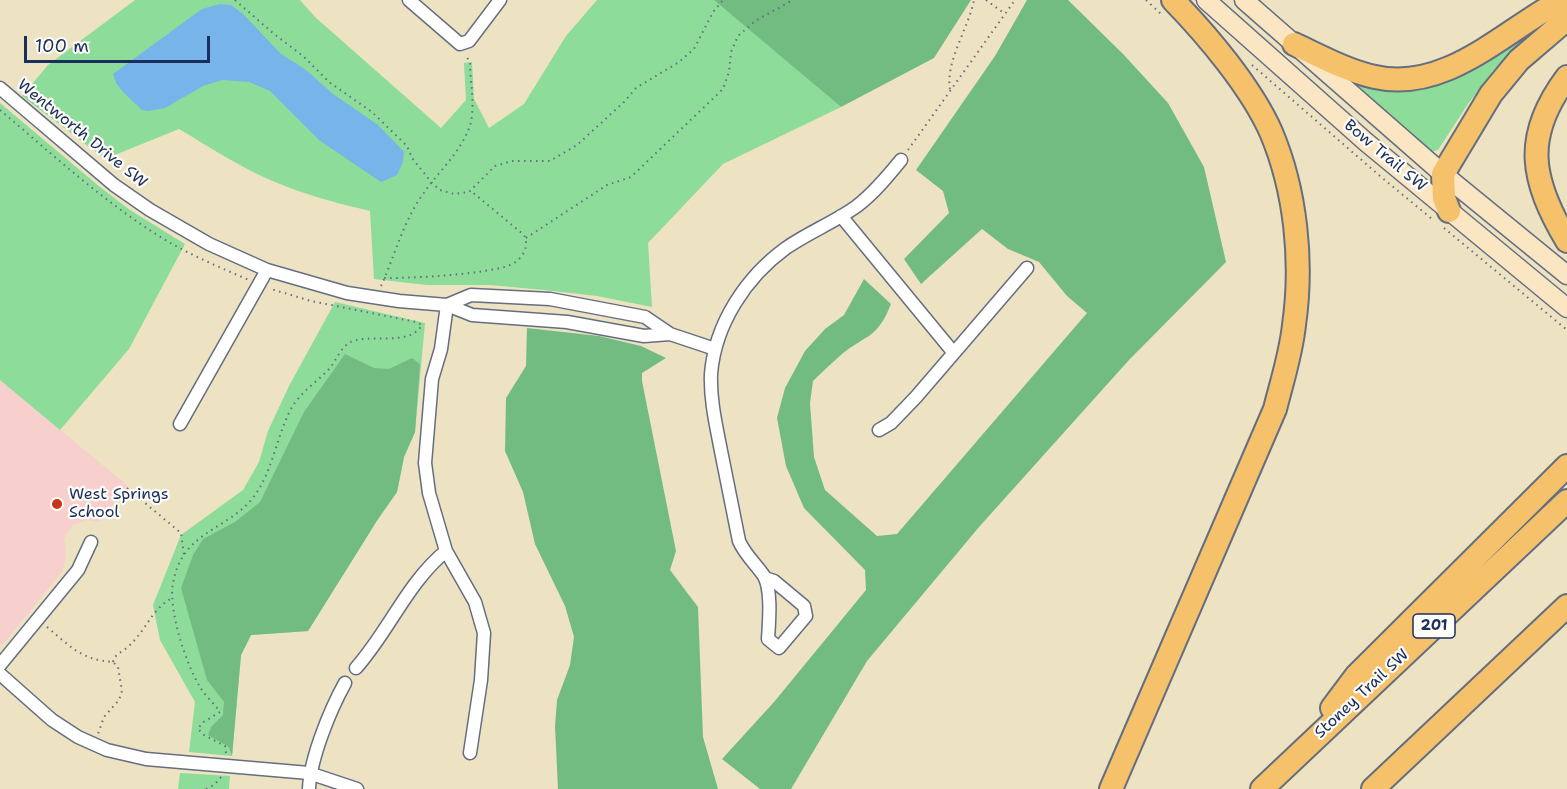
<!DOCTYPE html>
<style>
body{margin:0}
#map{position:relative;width:1567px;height:789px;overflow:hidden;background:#ede2c2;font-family:"Shantell Sans",sans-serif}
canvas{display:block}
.scale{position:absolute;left:24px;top:36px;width:186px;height:27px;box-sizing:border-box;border:3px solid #1b2f5e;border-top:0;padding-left:8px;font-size:18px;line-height:21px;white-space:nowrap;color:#1b2f5e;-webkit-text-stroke:4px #fdfcf7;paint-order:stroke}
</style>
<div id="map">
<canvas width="1567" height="789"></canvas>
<div class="scale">100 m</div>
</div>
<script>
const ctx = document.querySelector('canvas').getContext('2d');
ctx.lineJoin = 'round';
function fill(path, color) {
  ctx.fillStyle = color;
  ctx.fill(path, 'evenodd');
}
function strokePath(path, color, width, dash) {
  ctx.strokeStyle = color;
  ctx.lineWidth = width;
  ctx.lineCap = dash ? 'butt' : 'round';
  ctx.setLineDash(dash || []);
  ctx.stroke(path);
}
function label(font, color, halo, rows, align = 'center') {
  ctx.font = font + ' "Shantell Sans",sans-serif';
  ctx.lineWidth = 4.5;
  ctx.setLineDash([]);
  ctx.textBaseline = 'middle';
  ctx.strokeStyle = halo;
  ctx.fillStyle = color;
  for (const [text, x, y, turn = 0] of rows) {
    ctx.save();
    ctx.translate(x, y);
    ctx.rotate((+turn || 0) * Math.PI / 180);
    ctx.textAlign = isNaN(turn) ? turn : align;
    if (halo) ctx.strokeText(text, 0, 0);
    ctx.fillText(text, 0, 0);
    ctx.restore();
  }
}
const built = new Path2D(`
 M0 380 128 486 99 522 86 520 72 526 64 539 66 556 62 572 3 644 0 645Z`);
const green = new Path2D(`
 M135 0H300L315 17 441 128 466 100 464 63 472 62 474 99 489 128 524 104 566 36 597 0H715L841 107 723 164 648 243 652 307 597 296 544 290 490 285H427L374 279 370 211C341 204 313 197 285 186 247 172 213 149 179 129L105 159 22 96 48 65Z
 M1528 34 1493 71 1468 104 1438 150 1431 152 1351 86 1353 81 1369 87Z
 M0 103 100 187 130 210 185 244 129 349 60 430 0 380Z
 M335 302 425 323 415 432 404 457 397 492 378 519 308 631 251 635 241 655 232 756 189 752 195 702 160 640 153 605 181 535 243 490 259 462 268 431 289 386Z
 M180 773 230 776 229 789H178Z`);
const forest = new Path2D(`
 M714 0H971L934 58 841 107Z
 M1027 0H1068L1123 54 1168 103 1204 167 1226 262 1129 360 979 527 867 661 791 789H760L722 759 774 702 866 590 865 570 804 508 786 466 777 418 785 388 805 351 825 329 844 315 864 279 891 304C877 339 867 334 842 354 832 363 822 372 813 381L810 403 814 457 825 490 877 536 897 534 1087 313 1067 296 1039 262 1008 249 982 229 921 284 904 259 949 213 943 191 916 170 995 56Z
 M527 328 599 336 641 346 666 358 642 373V381L676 551 670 570 698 607 703 737 718 789H558L555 726 557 700 570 665 574 637 565 606 535 544 523 492 505 451 506 398 526 366Z
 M345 354 374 368 389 369 412 358 420 364 415 432 404 457 397 492 378 519 308 631 251 635 241 655 232 756 229 747 208 735 211 727 223 715 224 702 207 680 181 588 193 555 203 539 235 522 260 502 304 412Z`);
const water = new Path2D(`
 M220 4 231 5 243 14 280 53 306 70 333 94 378 125 404 152 403 162 397 175 381 182 319 140 270 91 249 82 222 80 203 86 165 108 149 111 142 110 124 93 116 83 113 74 202 9Z`);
const path = new Path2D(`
 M235 0 274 34 303 56 329 82 372 112 407 146 412 158 432 183 440 190 454 194 469 192 495 166 512 161H550L577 145 624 102 636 88 679 62 694 49 713 12 723 0
 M986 0 1005 14
 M1146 0 1162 15
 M1252 65 1380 176 1432 219
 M950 89C945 62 969 27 974 0
 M0 110C52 154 104 202 162 238 190 255 219 267 249 280
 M908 150 1015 0
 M1444 228 1567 330
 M526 238 607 185 631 177 723 89 729 72 731 52 738 36 755 21 793 0
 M384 278C416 278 446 276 478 272 488 270 501 269 510 265 522 260 530 247 524 235L471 191
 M381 286C395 255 403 222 423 194 438 172 464 149 471 122 475 103 470 81 470 62L466 56
 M127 488 181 533 184 555
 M47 627C70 646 81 660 113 662L118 667 122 691 119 700 104 717 98 734
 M113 662C115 653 123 652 129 646 147 629 151 610 172 598
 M226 753 225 746 204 735 198 729 202 723 220 712C214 703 205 696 200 687 186 664 168 610 173 583 182 532 225 531 252 499 273 473 276 436 292 407 302 391 317 382 330 368 336 360 341 348 349 343 365 332 409 348 422 325L416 322 311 301 271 289
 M206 789 214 785 222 776`);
const minor = new Path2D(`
 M409 0 460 44 469 41 500 0
 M0 88 114 185 150 210 209 244 267 270 347 293 399 301 447 305 472 315 567 322 644 336 670 334
 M841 216 953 352
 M447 305 441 349 432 379 425 463 429 493 446 551 475 602 484 633 481 680 470 753
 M447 305 471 295 550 299 645 317 670 334 715 349
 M180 424 267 270
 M879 430 891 423 916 397 1027 268
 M765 578 774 581 804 606 806 616 779 648 768 639C769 622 772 591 764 576 756 564 745 555 739 541 733 511 727 481 721 451 716 425 710 400 711 374 715 324 746 277 786 248 809 232 835 222 857 206 874 193 888 176 901 160
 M0 665 78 570 91 542
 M356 668C389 631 407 583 446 551
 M0 674 52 720 78 737 107 750 146 759 309 773 357 789
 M309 789C310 759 330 710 345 683`);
const secondary = new Path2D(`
 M1206 0 1366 142 1567 308
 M1244 0 1443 174 1567 275`);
const motorway = new Path2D(`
 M1294 44C1320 56 1347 71 1375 77 1446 93 1505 30 1562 0
 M1567 77C1522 137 1531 180 1567 241
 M1449 211 1444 198 1443 174 1491 94 1519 60 1567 19
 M1332 708 1356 676 1567 466
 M1111 789 1275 409C1282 381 1291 354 1294 325 1303 262 1296 191 1271 132 1251 87 1207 35 1173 0
 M1262 789 1567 501
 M1373 789 1567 606`);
const markers = [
 [57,504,6,"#c8321e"]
];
const shields = [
 [1434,626,42]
];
const shieldNames = [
 ["201",1434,626]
];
const streetNames = [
 ["Wentworth Drive SW",82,134,39],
 ["Bow Trail SW",1385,156,40],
 ["Stoney Trail SW",1362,694,-43]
];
const poiNames = [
 ["West Springs",69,495],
 ["School",69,513]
];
fill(built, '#f7d0cd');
fill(green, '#8ddc9a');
fill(forest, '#72bc82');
fill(water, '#77b4e9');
strokePath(minor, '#646e81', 15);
strokePath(secondary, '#646e81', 21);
strokePath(motorway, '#646e81', 26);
strokePath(path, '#646e81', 2, [1.5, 4.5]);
strokePath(minor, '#fff', 12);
strokePath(secondary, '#fbe6c4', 18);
strokePath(motorway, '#f5c16b', 22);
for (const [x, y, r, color] of markers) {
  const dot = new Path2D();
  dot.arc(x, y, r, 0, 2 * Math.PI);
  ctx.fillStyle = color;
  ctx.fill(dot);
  strokePath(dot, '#fdfcf7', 2);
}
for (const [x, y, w] of shields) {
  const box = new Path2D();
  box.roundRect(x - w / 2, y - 12, w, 24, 4.5);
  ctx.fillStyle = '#fdfcf7';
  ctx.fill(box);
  strokePath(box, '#1b2f5e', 1.5);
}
label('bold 15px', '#1b2f5e', null, shieldNames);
label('16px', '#1b2f5e', '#fdfcf7', streetNames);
label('16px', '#1b2f5e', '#fdfcf7', poiNames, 'left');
</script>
